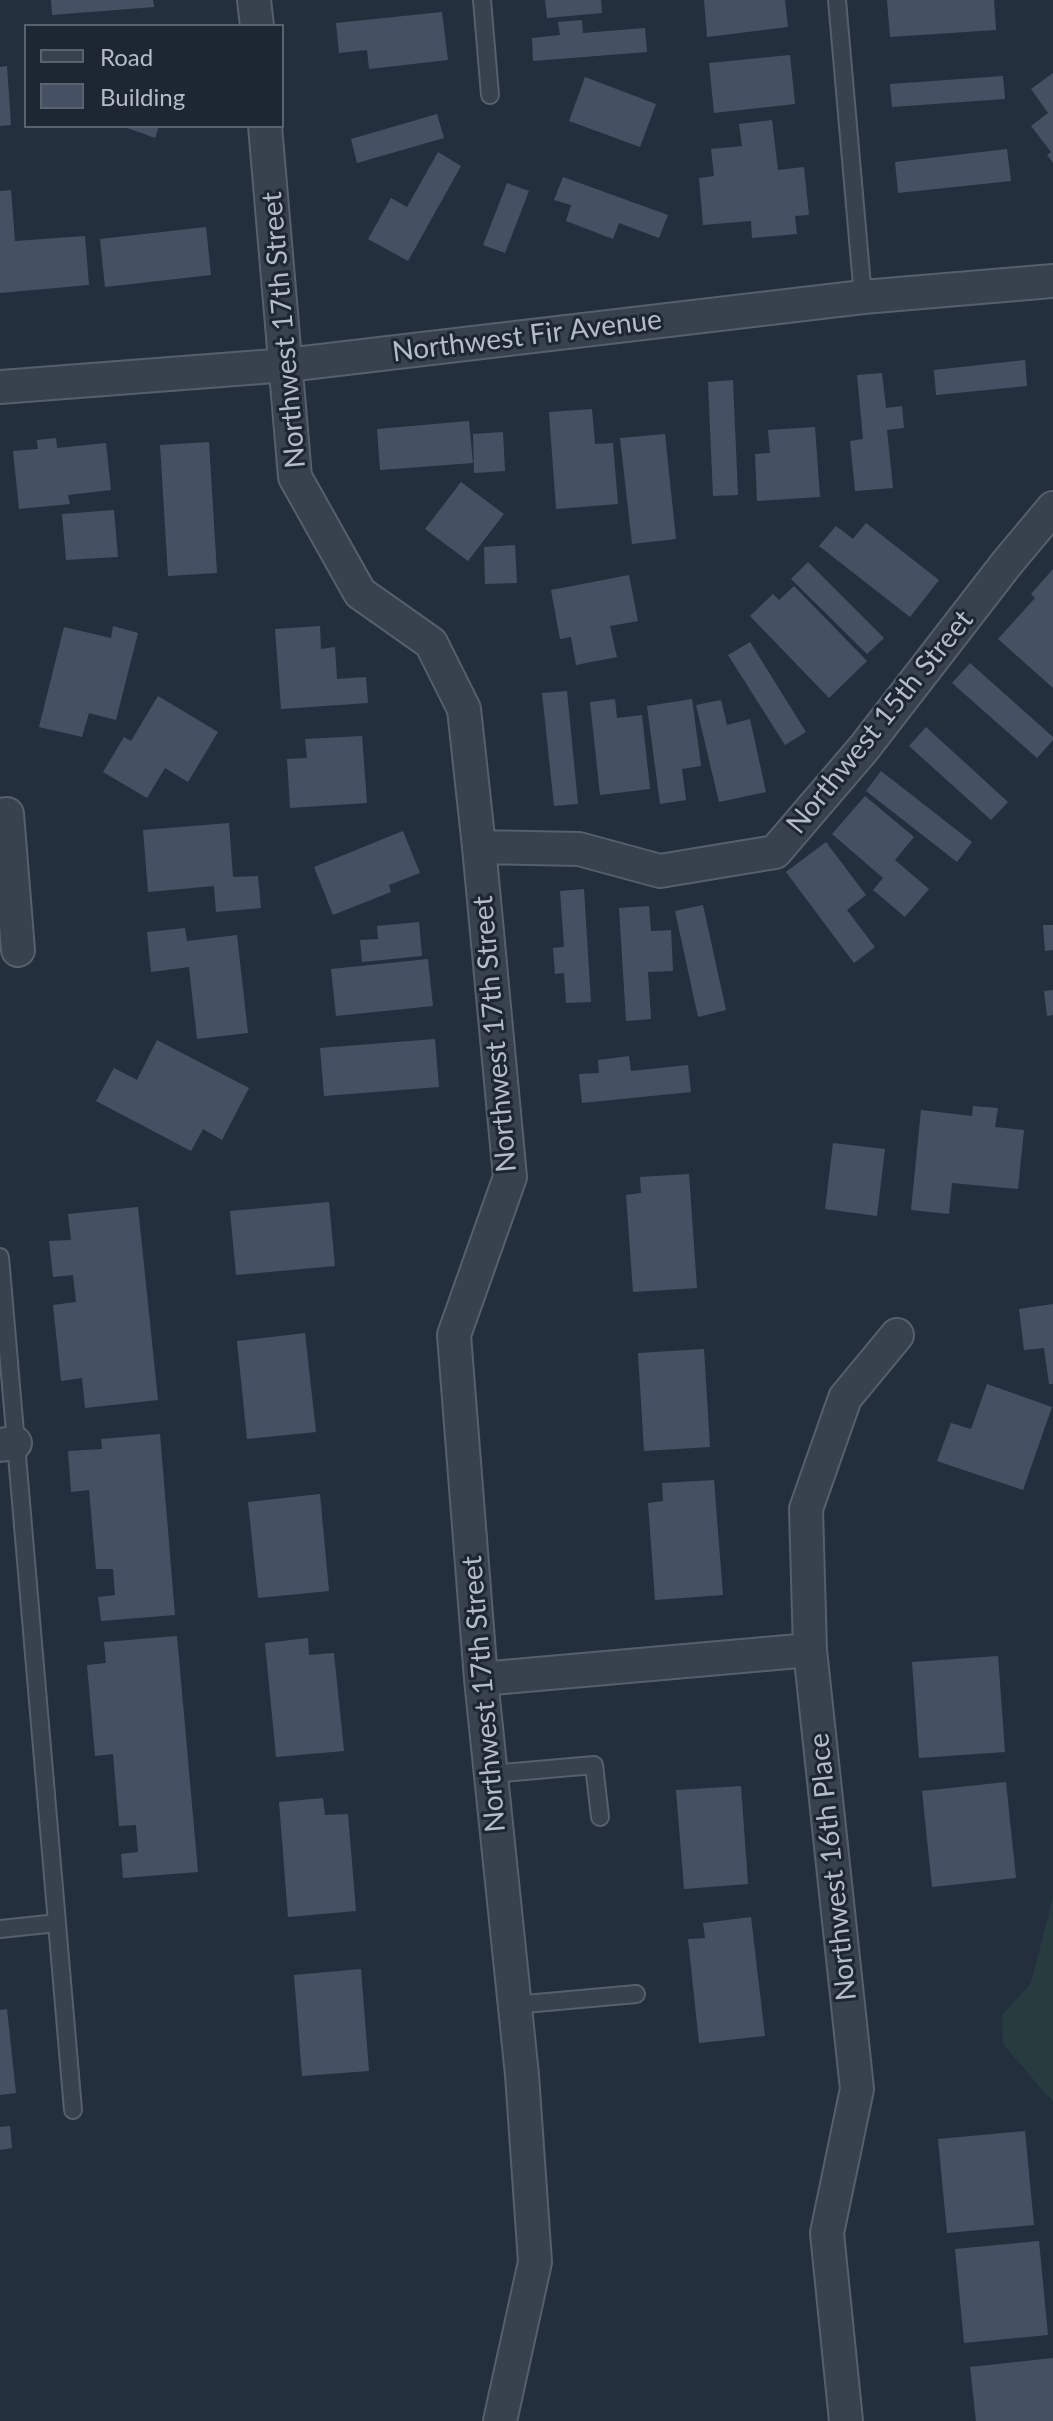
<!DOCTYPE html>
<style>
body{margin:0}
#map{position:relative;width:1053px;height:2421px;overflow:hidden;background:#242f3e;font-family:Lato,sans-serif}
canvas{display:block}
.legend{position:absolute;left:24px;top:24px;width:260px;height:104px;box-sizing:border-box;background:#1d2633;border:2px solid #59626f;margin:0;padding:10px 14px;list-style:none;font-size:24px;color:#b4bcc9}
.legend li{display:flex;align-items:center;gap:16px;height:40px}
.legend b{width:40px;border:2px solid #59626f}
</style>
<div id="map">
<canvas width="1053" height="2421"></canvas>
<ul class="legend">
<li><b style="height:10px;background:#38414e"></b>Road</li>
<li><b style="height:22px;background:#455162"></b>Building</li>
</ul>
</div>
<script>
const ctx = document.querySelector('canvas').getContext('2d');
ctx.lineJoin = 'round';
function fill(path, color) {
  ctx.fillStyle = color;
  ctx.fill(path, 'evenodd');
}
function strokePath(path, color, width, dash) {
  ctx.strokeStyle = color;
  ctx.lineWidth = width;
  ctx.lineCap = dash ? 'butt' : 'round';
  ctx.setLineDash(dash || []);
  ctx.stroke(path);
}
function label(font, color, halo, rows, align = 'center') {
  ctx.font = font + ' Lato,sans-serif';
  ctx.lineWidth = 6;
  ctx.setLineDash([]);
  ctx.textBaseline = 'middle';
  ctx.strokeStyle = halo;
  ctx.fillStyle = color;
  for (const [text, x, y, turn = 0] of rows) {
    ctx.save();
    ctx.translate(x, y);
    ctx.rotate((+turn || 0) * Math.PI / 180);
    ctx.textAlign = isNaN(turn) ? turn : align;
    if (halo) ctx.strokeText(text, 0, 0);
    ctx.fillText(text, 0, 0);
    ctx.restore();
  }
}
const green = new Path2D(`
 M1053 1897V2102L1003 2044 1002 2015 1031 1983Z`);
const building = new Path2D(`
 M51 0H153L154 7 52 15Z
 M545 0H601L602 13 547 18Z
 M704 0H785L788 27 707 37Z
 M887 0H994L996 30 890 37Z
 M442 12 448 60 369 69 367 50 339 53 336 23Z
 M582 20 583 33 645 28 647 52 533 61 532 38 560 35 558 22Z
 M790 55 795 104 714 113 709 63Z
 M7 66 11 125 0 126V67Z
 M1053 73V163L1047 155 1051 152 1031 126 1048 113 1031 89Z
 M1003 76 1005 99 892 107 890 84Z
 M585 77 656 104 640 147 569 121Z
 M437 114 444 138 357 163 351 139Z
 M772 120 778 170 804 167 809 215 795 216 797 234 752 238 751 221 703 225 699 178 714 176 711 149 742 146 739 124Z
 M122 126H159L155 138Z
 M1007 149 1011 181 898 193 895 162Z
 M438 152 461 166 408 261 368 239 391 198 407 207Z
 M563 177 668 215 659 238 619 223 613 239 566 221 571 205 554 200Z
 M507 183 529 191 505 253 483 245Z
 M11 190 15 241 85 236 89 285 0 293V191Z
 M206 227 211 275 105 287 100 239Z
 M1025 360 1027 386 936 395 934 370Z
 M882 373 886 408 902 406 904 428 887 430 893 488 855 491 850 441 863 439 857 375Z
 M733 380 738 495 713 496 708 382Z
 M592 409 595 444 613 443 618 504 556 509 549 412Z
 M469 421 473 463 380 470 377 429Z
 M815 427 820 497 757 501 755 454 770 453 768 430Z
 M503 432 505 471 474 473 473 434Z
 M665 434 676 539 632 544 620 438Z
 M56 438 57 448 106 443 111 490 68 495 70 504 19 509 13 451 38 449 37 440Z
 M209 442 217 573 168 576 160 445Z
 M461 482 504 514 468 561 425 529Z
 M114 510 118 557 66 560 62 514Z
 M866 523 939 580 910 617 819 546 836 526 853 539Z
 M515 545 517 583 485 584 484 547Z
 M808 562 884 638 867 654 791 579Z
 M1053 569V688L998 639 1035 598 1031 594Z
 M629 575 638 621 610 626 617 657 576 665 571 637 560 639 551 590Z
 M794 586 867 661 829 698 750 616 773 594 779 600Z
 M113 626 138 633 116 720 89 713 82 737 39 727 64 627 111 638Z
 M320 626 321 649 335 647 337 679 366 677 368 703 281 709 275 629Z
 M750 642 806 732 785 745 728 655Z
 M970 663 1053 737V740L1037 758 952 683Z
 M567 691 578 804 554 806 542 693Z
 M158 696 218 732 188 782 165 768 147 798 103 772 124 737 131 741Z
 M615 699 617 718 642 715 650 789 600 795 590 702Z
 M692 699 701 766 682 769 686 800 660 804 647 706Z
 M721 700 727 725 750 719 766 792 719 802 696 705Z
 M926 727 1008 802 991 820 909 746Z
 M362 736 367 803 290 808 287 759 307 758 305 739Z
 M881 771 972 842 957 862 866 791Z
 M865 796 914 837 895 860 929 889 905 917 873 890 883 878 832 834Z
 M229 823 233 877 258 876 261 908 216 912 214 886 148 892 143 830Z
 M403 831 420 873 389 885 391 892 333 915 314 867Z
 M826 842 866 895 847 910 875 947 854 963 786 872Z
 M584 889 591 1002 566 1003 564 973 555 974 553 948 564 947 560 891Z
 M703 905 726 1010 698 1017 675 911Z
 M649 906 651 931 671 930 673 971 648 972 651 1019 626 1021 619 908Z
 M419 922 422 956 362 962 360 940 378 939 377 926Z
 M1043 925H1053V950L1045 951Z
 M185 928 187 941 237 935 248 1033 197 1039 189 967 151 972 147 932Z
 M428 959 433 1006 336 1016 331 969Z
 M1053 990V1015L1047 1016 1044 991Z
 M435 1039 439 1087 324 1096 320 1048Z
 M157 1040 249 1088 222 1140 203 1129 191 1151 96 1101 114 1068 137 1080Z
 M629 1056 631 1071 688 1065 691 1092 582 1103 579 1074 599 1073 598 1060Z
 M973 1106 998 1108 995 1127 1024 1130 1018 1189 952 1183 949 1214 911 1210 921 1110 972 1116Z
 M833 1143 885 1149 877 1216 825 1209Z
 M689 1174 697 1288 633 1292 626 1195 641 1193 640 1177Z
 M329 1202 335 1266 236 1275 230 1211Z
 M138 1207 158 1400 85 1408 82 1378 61 1381 53 1305 76 1302 73 1275 53 1277 49 1241 71 1240 68 1214Z
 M1053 1304V1384H1049L1044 1348 1024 1350 1019 1309Z
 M305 1333 316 1432 247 1439 237 1341Z
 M704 1349 710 1447 644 1451 638 1353Z
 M987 1384 1052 1407 1023 1490 937 1461 951 1423 971 1429Z
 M160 1434 175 1615 101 1621 98 1597 115 1595 113 1569H96L89 1490 71 1492 68 1451 102 1449 101 1439Z
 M714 1480 723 1595 655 1600 648 1503 663 1501 662 1483Z
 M320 1494 329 1591 258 1598 248 1502Z
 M177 1636 198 1872 123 1878 121 1854 138 1852 136 1825 119 1826 113 1754 95 1756 87 1665 106 1663 104 1642Z
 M308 1638 309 1655 334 1653 344 1751 276 1757 265 1643Z
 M998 1656 1005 1752 919 1758 912 1662Z
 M1006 1782 1016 1878 932 1887 922 1791Z
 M741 1786 748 1884 684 1889 676 1790Z
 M323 1798 325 1815 348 1814 356 1911 288 1917 279 1802Z
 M751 1917 765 2036 699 2043 688 1939 705 1938 703 1923Z
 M361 1969 369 2071 302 2076 294 1975Z
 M7 2009 16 2093 0 2095V2010Z
 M10 2126 12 2148 0 2150V2127Z
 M1025 2131 1034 2225 947 2233 938 2139Z
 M1039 2241 1048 2335 964 2343 955 2249Z
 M1053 2358V2421H976L970 2367Z`);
const lane = new Path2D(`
 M482 0 490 95
 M837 0 863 297
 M0 1257 73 2110
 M491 1774 594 1765 600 1817
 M0 1929 57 1923
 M514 2005 636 1994`);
const street = new Path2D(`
 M254 0 257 26
 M265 126 295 477 360 593 431 643 464 709 479 847 510 1177 454 1335 481 1679 522 2075 535 2262 500 2421
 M0 387 287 365 863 297 1053 281
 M0 815 7 814 18 950
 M479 847 579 849 660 871 775 852 864 748 1007 563 1053 508
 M0 1445 15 1443
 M481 1679 810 1650
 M846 2421 827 2233 857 2089 810 1650 806 1509 845 1398 897 1335`);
const streetNames = [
 ["Northwest 17th Street",284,330,-95],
 ["Northwest Fir Avenue",527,336,-7],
 ["Northwest 15th Street",880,722,-51],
 ["Northwest 17th Street",495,1034,-95],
 ["Northwest 17th Street",484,1694,-95],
 ["Northwest 16th Place",833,1867,-96]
];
fill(green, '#263c3f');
fill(building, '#455162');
strokePath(lane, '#565f6c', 20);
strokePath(street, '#565f6c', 36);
strokePath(lane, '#38414e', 16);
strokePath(street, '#38414e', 32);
label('28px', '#b4bcc9', '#1d2633', streetNames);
</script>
